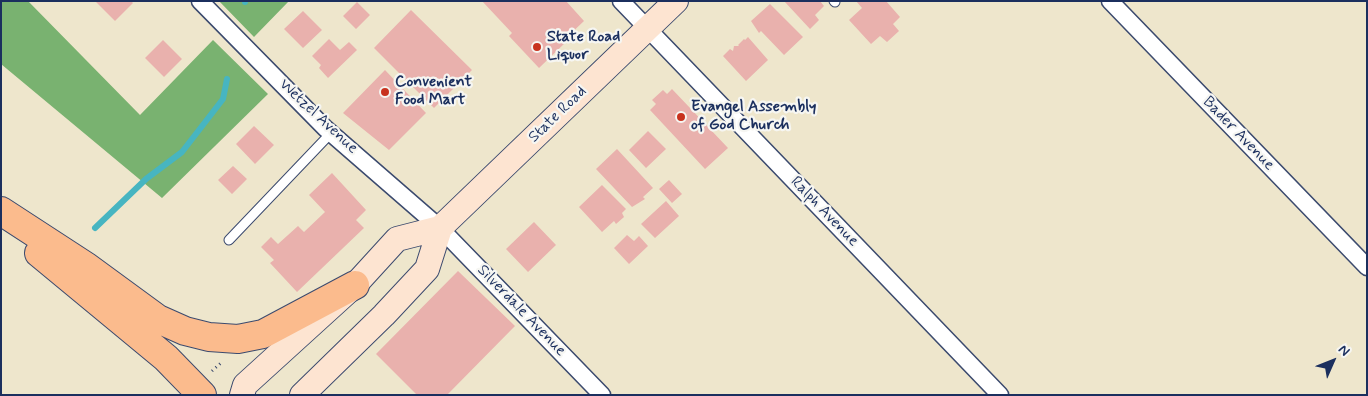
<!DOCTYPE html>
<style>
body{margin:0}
#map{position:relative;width:1368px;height:396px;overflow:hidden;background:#eee6cc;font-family:Mynerve,sans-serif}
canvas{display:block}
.frame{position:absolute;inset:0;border:2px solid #1b2f5e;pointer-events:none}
.north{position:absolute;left:1308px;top:336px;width:50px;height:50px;-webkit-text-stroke:4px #f6f6f2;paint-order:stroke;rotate:46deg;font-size:14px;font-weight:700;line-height:20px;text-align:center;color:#1b2f5e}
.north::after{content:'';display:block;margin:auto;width:18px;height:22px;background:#1b2f5e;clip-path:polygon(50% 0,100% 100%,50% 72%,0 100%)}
</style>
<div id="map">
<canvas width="1368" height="396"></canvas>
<div class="frame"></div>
<div class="north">N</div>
</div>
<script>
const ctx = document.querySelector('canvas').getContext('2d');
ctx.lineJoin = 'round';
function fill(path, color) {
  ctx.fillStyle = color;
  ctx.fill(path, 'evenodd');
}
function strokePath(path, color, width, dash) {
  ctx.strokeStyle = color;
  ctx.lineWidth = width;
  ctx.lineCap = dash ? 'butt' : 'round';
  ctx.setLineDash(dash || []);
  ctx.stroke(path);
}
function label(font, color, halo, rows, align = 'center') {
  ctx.font = font + ' Mynerve,sans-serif';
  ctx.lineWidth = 4.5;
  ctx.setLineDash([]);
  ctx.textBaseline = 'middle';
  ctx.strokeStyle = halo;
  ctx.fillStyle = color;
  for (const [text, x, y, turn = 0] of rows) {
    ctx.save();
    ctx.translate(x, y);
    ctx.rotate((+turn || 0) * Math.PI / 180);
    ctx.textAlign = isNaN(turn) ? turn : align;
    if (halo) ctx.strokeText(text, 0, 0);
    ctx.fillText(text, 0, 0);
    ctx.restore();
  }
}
const forest = new Path2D(`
 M1 1H28L140 115 213 40 268 94 162 198 1 64Z
 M219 1H289L254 37Z`);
const stream = new Path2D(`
 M245 2V1
 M95 228 146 179 182 152 223 99 227 79`);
const building = new Path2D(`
 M95 1H131L133 3 115 21Z
 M482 1H566L584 21 564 40 566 42 539 68 509 36 512 33Z
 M784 1H820L824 6 815 15 819 20 810 29Z
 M856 1H886L900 17 893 24 899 31 887 42 880 36 871 44 849 20 862 8Z
 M357 2 370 15 356 29 343 16Z
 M770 4 803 37 784 55 761 31 759 33 751 21Z
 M411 10 472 70 434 108 374 48Z
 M303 11 322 30 303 48 284 29Z
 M748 37 768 60 746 81 723 56 730 49 733 51 734 46H739L738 45 744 39 745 40Z
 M329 39 340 50 349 42 357 50 328 78 319 68 321 65 312 56Z
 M163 40 182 59 164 77 145 58Z
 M385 70 426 113 389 150 343 113Z
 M672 89 728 148 705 169 650 110 656 104 652 100 663 90 667 94Z
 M254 126 274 145 255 164 236 144Z
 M648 131 666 149 646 168 629 150Z
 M617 149 653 188 643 197 645 199 632 207 596 169Z
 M233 166 247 179 232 194 218 180Z
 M332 173 366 210 356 220 364 228 297 292 270 263 274 260 261 247 271 237 278 244 298 226 304 232 325 212 309 195Z
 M669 180 682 194 672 203 659 189Z
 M602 185 626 209 622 213 624 217 616 224 614 221 602 232 579 207Z
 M666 201 679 216 655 238 641 224Z
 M534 222 556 245 528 272 506 249Z
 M627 235 634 241 639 236 648 246 629 264 614 248Z
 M458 271 515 326 447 395H417L376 354Z`);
const path = new Path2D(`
 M212 371 222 362`);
const lane = new Path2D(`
 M834 1 835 2
 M229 240 331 133`);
const street = new Path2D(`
 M200 1 325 128 440 228 602 395
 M621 1 1000 395
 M1110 1 1367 267`);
const secondary = new Path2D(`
 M242 395 245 385 355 285 397 239 440 228
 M302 395 384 315 427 269 440 228 676 1`);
const highway = new Path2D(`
 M1 211 87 267 158 319 185 331 209 337 238 339 263 334 355 285
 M39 253 166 358 202 395`);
const markers = [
 [537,47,5,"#c8321e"],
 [385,92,5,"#c8321e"],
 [681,117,5,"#c8321e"]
];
const poiNames = [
 ["State Road",547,38],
 ["Liquor",547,56],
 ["Convenient",395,83],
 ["Food Mart",395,101],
 ["Evangel Assembly",691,108],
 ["of God Church",691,126]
];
const streetNames = [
 ["State Road",558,115,-44],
 ["Wetzel Avenue",318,117,43],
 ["Bader Avenue",1238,134,46],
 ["Ralph Avenue",824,212,46],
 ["Silverdale Avenue",521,311,46]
];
fill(forest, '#79b270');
strokePath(stream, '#47b5c1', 6);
fill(building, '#e9b1ad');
strokePath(lane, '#3b4a6e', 11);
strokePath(street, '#3b4a6e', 19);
strokePath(secondary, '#3b4a6e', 26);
strokePath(highway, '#3b4a6e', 30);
strokePath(path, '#3b4a6e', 3, [1, 4]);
strokePath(lane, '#fff', 9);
strokePath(street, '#fff', 16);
strokePath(secondary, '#fde4d1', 24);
strokePath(highway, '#fbbb8d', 28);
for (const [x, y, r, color] of markers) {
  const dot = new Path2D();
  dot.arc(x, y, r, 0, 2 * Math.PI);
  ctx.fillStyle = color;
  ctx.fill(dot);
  strokePath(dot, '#f6f6f2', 2);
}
label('bold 16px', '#1b2f5e', '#f6f6f2', poiNames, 'left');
label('16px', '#1b2f5e', '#f6f6f2', streetNames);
</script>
